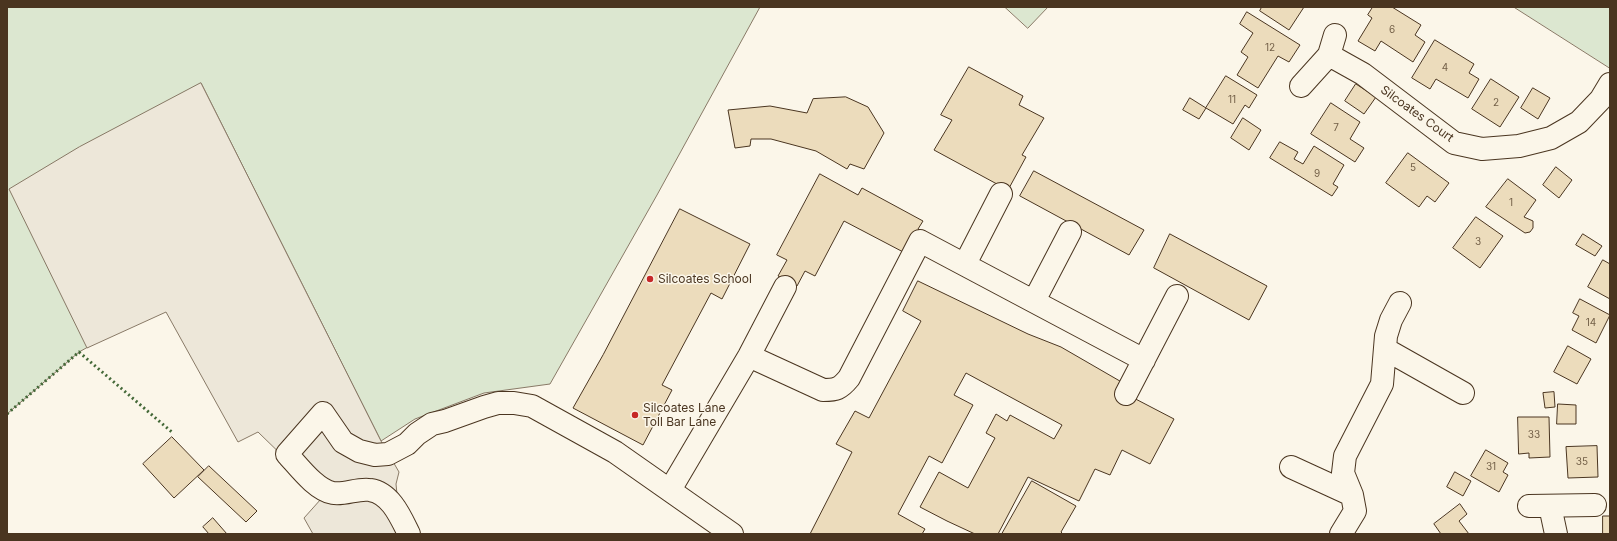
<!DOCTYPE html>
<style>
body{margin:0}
#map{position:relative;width:1617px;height:541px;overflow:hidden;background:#fbf6e9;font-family:Inter,sans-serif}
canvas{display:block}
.frame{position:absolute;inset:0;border:8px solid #4a3520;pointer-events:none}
</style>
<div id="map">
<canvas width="1617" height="541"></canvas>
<div class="frame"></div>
</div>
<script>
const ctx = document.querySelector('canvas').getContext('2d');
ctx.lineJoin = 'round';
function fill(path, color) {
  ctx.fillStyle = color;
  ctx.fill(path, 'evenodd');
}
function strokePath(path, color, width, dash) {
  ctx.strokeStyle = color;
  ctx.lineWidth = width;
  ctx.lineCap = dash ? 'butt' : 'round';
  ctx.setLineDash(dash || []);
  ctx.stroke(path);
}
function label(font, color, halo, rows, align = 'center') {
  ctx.font = font + ' Inter,sans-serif';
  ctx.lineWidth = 3;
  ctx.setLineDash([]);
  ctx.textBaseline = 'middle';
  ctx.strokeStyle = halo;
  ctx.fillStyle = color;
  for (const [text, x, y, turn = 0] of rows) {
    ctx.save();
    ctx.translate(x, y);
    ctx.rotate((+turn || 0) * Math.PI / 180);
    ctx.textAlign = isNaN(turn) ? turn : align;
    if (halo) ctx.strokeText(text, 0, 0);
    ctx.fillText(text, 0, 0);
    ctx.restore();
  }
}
const green = new Path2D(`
 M7 7H760L657 195 550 384 484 393 415 419 381 441 201 83 158 308 79 352 7 414Z
 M1005 7H1048L1028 28Z
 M1514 7H1610V68Z`);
const parking = new Path2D(`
 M201 83 381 441 399 472 396 484 397 494 420 534H313L304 518 321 499 291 464 258 432 238 442 166 312 87 348 9 189 79 147Z`);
const building = new Path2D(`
 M1262 7H1304L1289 30 1260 11Z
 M1373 7H1392L1421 25 1415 35 1425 42 1413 62 1381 41 1375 51 1358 41 1372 18 1368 15Z
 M1247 12 1300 45 1289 62 1278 56 1258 88 1237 75 1248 57 1241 52 1253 33 1240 24Z
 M1435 40 1474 64 1469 73 1479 79 1468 98 1436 79 1430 89 1412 78Z
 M969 67 1023 96 1019 105 1044 118 1022 155 1026 157 1008 190 934 150 952 120 941 115Z
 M1226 76 1257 95 1249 108 1245 105 1233 124 1206 108Z
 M1491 79 1519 97 1500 127 1472 109Z
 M1356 84 1376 97 1364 114 1345 101Z
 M1533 88 1550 98 1538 119 1521 108Z
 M846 97 868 107 884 133 864 169 850 164 847 169 816 151 771 139H751L750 146 735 148 728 110 770 106 807 113 813 99Z
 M1190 98 1206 108 1199 119 1183 110Z
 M1331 103 1360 122 1350 139 1364 148 1355 162 1311 134Z
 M1243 118 1261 130 1249 150 1231 138Z
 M1280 142 1298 152 1294 159 1303 164 1314 146 1344 165 1333 184 1338 187 1332 196 1270 158Z
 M1408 153 1449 183 1435 202 1427 196 1419 207 1386 183Z
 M1556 167 1572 180 1559 198 1543 185Z
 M1034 171 1144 230 1129 255 1020 196Z
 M820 174 858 195 862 188 923 221 918 229 924 232 907 254 844 221 815 276 805 271 797 286 778 276 787 260 777 255Z
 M1508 179 1536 200 1524 217 1533 221V228L1530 232 1525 233 1486 207Z
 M680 209 750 244 722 299 711 293 662 385 672 390 643 445 573 408 603 355Z
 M1476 217 1503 236 1480 268 1453 248Z
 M1170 234 1267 286 1249 320 1154 268Z
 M1583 234 1602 246 1595 256 1576 245Z
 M1603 260 1610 264V299L1588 287Z
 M918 281 1028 334 1061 347 1125 384 1126 394 1174 419 1150 464 1122 450 1110 475 1095 469 1079 501 1028 477 998 534H975L947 521 920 507 939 472 968 488 995 438 986 433 996 414 1007 421 1010 415 1054 439 1062 425 966 373 954 395 973 405 942 463 929 456 898 514 925 529 922 534H810L852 452 836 444 855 411 869 418 921 321 903 311Z
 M1580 299 1610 315 1596 343 1572 330 1579 316 1573 313Z
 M1568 346 1591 359 1577 384 1554 372Z
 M1554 392 1555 407 1545 408 1543 393Z
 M1558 404 1576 405V424H1557Z
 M1518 417H1549L1550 457 1529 458V453L1519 454Z
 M172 437 204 470 174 498 143 464Z
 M1597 446 1598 477 1568 478 1566 447Z
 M1486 450 1508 463 1503 472 1508 475 1499 492 1471 476Z
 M209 466 257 511 246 522 198 477Z
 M1455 472 1471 481 1463 496 1447 487Z
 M1032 481 1076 506 1061 532 1063 534H1002Z
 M1460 504 1467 514 1459 521 1469 534H1441L1434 524Z
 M1603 516H1610V534H1603Z
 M213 518 227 534H209L203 527Z`);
const minor = new Path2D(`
 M1329 55 1363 74 1454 143 1482 149 1519 146 1551 138 1579 122 1601 99 1610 84
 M1301 86 1329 55 1335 35
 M965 264 1001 194
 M1034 301 1070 232
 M1385 349 1463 393
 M749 356 823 390C836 390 840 389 849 378L920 241 1144 360
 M1126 394 1177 296
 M1291 467 1352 495
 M670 490 749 356 785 287
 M1529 506 1595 505
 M1550 506 1556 534
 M409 534C401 518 391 493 370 490 358 488 345 495 333 493 316 490 299 467 287 454L323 413 343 442 359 451 375 455 388 454 407 444 417 434 432 424 445 421 484 407 498 403H514L532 406 615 452 732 534
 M1341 534 1355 511 1352 495 1343 473 1345 456 1382 384 1386 336 1391 320 1400 303`);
const hedge = new Path2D(`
 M7 414 79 352 173 433`);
const markers = [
 [650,279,4,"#c62828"],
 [635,415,4,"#c62828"]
];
const numberNames = [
 ["6",1392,30],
 ["12",1270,48],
 ["4",1445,68],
 ["11",1232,100],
 ["2",1496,103],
 ["7",1336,128],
 ["5",1413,168],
 ["9",1317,174],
 ["1",1511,203],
 ["3",1478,242],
 ["14",1591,323],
 ["33",1534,435],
 ["35",1582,462],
 ["31",1491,467]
];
const streetNames = [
 ["Silcoates Court",1417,114,36]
];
const poiNames = [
 ["Silcoates School",658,279],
 ["Silcoates Lane",643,408],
 ["Toll Bar Lane",643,422]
];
fill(green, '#dce7d0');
strokePath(green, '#887966', 1);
fill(parking, '#ede7d9');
strokePath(parking, '#887966', 1);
fill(building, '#ecdcbc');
strokePath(building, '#4a3520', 1);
strokePath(minor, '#4a3520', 24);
strokePath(minor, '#fbf6e9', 22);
strokePath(hedge, '#436837', 3, [2, 3]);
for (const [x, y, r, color] of markers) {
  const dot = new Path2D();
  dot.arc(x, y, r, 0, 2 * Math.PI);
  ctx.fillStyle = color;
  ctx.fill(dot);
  strokePath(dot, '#fbf6e9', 1.5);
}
label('10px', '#725f47', null, numberNames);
label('12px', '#4a3520', '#fbf6e9', streetNames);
label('12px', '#4a3520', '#fbf6e9', poiNames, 'left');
</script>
